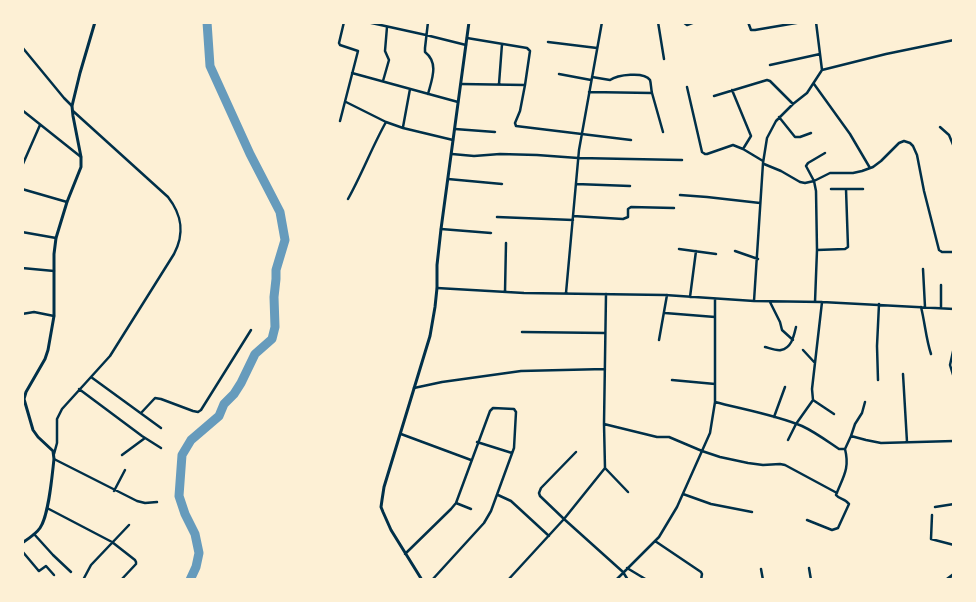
<!DOCTYPE html>
<style>
body{margin:0}
#map{position:relative;width:976px;height:602px;overflow:hidden;background:#fdf0d5;font-family:Roboto,sans-serif}
canvas{display:block}
.frame{position:absolute;inset:0;border:24px solid #fdf0d5;pointer-events:none}
</style>
<div id="map">
<canvas width="976" height="602"></canvas>
<div class="frame"></div>
</div>
<script>
const ctx = document.querySelector('canvas').getContext('2d');
ctx.lineJoin = 'round';
function strokePath(path, color, width, dash) {
  ctx.strokeStyle = color;
  ctx.lineWidth = width;
  ctx.lineCap = dash ? 'butt' : 'round';
  ctx.setLineDash(dash || []);
  ctx.stroke(path);
}
const river = new Path2D(`
 M190 580 196 567 199 553 195 534 185 514 179 496 182 455 191 440 219 416 224 404 234 394 241 383 255 354 272 339 275 327 274 297 276 279V270L285 240 280 212 250 154 210 66 207 22`);
const minor = new Path2D(`
 M367 22 426 35 466 45
 M428 22 425 48V52C439 63 432 79 428 94
 M658 22 664 59
 M683 22 687 25 695 22
 M748 22 751 30H755L802 22
 M816 22 822 70
 M467 38 527 48 530 51 525 85
 M548 42 597 48
 M22 47 64 98 72 106
 M770 65 820 54
 M352 73 458 102
 M559 74 591 80
 M592 77 610 80C617 75 644 71 650 80 651 83 651 89 652 93
 M383 81 389 60 385 51 387 27
 M461 84 525 85 520 111 515 123 516 126 631 140
 M499 84 502 44
 M814 84 850 134 870 168
 M687 87 702 152 705 154H707L733 145 743 149 763 161
 M732 90 751 136 743 149
 M589 92 652 93 663 132
 M714 96 767 80 770 81 793 104
 M346 102 386 122 403 128 453 140
 M22 110 81 157
 M779 117 795 137H800L811 133
 M340 121 358 51 340 45 339 43 344 22
 M403 127 410 89
 M940 127 949 135 954 147
 M455 129 495 132
 M452 154 474 156 500 154 537 155 578 158 682 160
 M764 164 781 171 800 182 805 183 814 181 830 173H853L862 171 873 167 881 161 899 143 904 141 910 143 913 146 917 155 924 191 939 250 942 252H954
 M22 166 40 125
 M448 179 502 184
 M576 184 630 186
 M22 189 67 202
 M831 189H863
 M680 195 707 197 760 203
 M348 199C362 174 372 147 386 122
 M573 216 623 219 628 217V209L631 207 674 208
 M497 217 573 220
 M441 229 491 233
 M22 232 56 238
 M679 249 716 254
 M817 250 845 249 848 247 846 189
 M735 251 758 259
 M22 268 54 271
 M923 269 925 307
 M941 285V308
 M437 288 524 293 665 295 754 301 822 302 954 309
 M505 292 506 243
 M566 293 579 150 602 22
 M606 294 604 424 605 468 628 492
 M690 297 696 251
 M754 301 763 163 767 138 776 121 793 104 807 93 822 70 886 54 954 40
 M770 302 780 322 782 330 793 340
 M815 302 817 250 816 191 814 181 806 166 808 163 825 153
 M921 307C925 323 926 339 931 354
 M665 313 715 317
 M22 314 34 312 54 316
 M522 332 605 333
 M659 340 667 295
 M765 347C769 348 777 351 781 350 792 348 794 335 796 327
 M954 347 950 365 954 378
 M803 350 815 363
 M903 374 907 442
 M91 377 161 428
 M672 380 715 384
 M878 380 877 346 879 304
 M414 388 442 382 521 371 605 369
 M79 389 142 436 161 448
 M813 400 834 414
 M715 402C742 409 776 415 802 426 815 432 827 441 839 449H845
 M141 413 155 398 161 399 193 411 198 412 201 410 251 330
 M774 417 785 387
 M604 424 657 437H669L702 451 720 457 748 463 763 465 780 464 785 465 837 493
 M401 434 471 460
 M851 436 855 424 862 413 865 402
 M788 440 796 424 813 400 812 389 822 302
 M477 442 512 453
 M576 452 541 488 539 493 540 496 564 519 605 468
 M54 454 57 443V419L62 409 110 356 174 254C185 233 182 215 168 197L73 111
 M122 455 145 438
 M54 459 137 501 145 503 157 502
 M114 491 125 470
 M683 494 711 504 752 512
 M498 495 511 501 549 536
 M456 503 471 509
 M935 507 954 504
 M47 508 112 542 135 560 136 562V564L121 580
 M932 515 931 539 954 545
 M807 520 832 530 838 528 849 504C846 499 839 499 836 495 843 477 850 469 845 449L851 436 866 440 881 443 954 441
 M34 534 53 555 71 572
 M655 541 701 572 702 574 701 580
 M22 551 38 570 39 571 46 566 54 575
 M405 554 451 509 456 503 490 411 493 408 514 409 516 412 514 448 491 511 484 523 432 580
 M627 568 647 580
 M809 568 811 580
 M761 569 763 580
 M83 580 91 565 129 525
 M508 580 564 519 623 572 628 580
 M616 580 659 537 677 507 710 433 715 402V299`);
const tertiary = new Path2D(`
 M22 543C28 539 36 534 40 528 49 515 52 476 54 459L53 451 38 437 33 430 24 399 26 392 45 359 48 350 54 316V254L56 238 67 202 81 167V157L73 116 72 106 80 73 95 22
 M422 580 391 530 383 512 381 507 382 500 384 487 430 336 435 307 437 288V265L441 229 469 22
 M946 580 954 574`);
strokePath(river, '#669bbc', 9);
strokePath(minor, '#003049', 2.5);
strokePath(tertiary, '#003049', 3);
</script>
